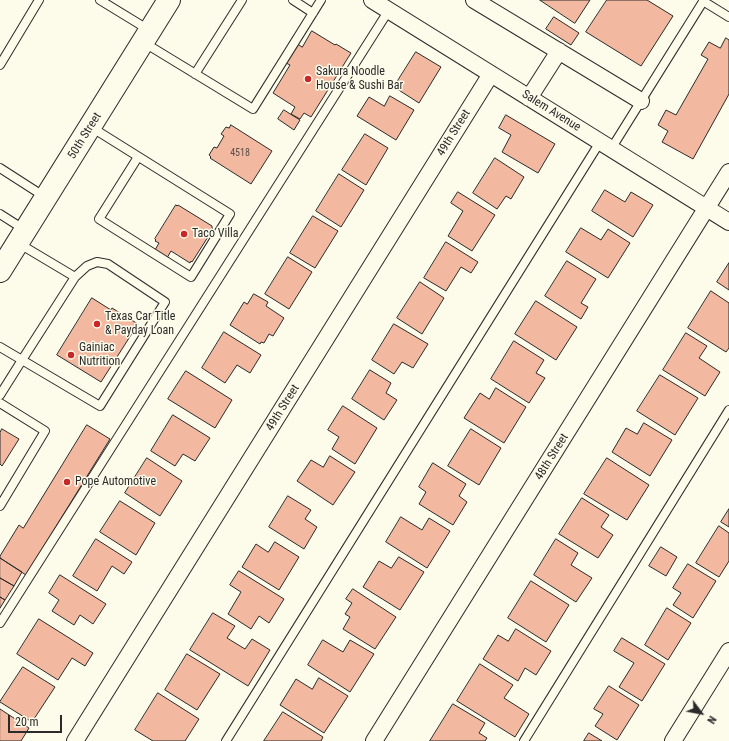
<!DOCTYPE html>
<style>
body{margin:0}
#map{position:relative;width:729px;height:741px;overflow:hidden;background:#fdfbea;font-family:"Roboto Condensed",sans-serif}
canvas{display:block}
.north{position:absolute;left:681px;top:693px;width:40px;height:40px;-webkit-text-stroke:3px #fdfbea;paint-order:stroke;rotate:122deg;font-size:11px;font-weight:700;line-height:16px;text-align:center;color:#2b2b2b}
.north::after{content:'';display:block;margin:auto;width:14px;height:18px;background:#2b2b2b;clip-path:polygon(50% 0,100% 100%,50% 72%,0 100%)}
.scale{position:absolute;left:8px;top:715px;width:54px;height:18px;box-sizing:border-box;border:2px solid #2b2b2b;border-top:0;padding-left:5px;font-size:12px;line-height:14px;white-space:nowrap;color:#2b2b2b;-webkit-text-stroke:3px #fdfbea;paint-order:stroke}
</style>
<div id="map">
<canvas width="729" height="741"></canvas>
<div class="north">N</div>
<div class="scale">20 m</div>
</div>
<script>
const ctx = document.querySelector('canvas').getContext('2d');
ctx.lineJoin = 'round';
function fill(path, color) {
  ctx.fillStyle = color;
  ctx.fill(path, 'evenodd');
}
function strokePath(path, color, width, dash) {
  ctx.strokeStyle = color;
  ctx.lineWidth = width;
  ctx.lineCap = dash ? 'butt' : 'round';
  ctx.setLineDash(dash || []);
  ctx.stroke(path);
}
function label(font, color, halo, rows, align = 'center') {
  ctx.font = font + ' "Roboto Condensed",sans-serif';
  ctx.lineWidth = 3;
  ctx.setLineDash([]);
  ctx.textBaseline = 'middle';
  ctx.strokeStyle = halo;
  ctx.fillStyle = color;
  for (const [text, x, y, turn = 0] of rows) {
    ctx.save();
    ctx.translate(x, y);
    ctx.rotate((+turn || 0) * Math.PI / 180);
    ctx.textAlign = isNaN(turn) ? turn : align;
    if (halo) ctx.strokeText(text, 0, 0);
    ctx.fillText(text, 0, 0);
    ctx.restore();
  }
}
const building = new Path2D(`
 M540 0H590L575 23Z
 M607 0H647L673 16 641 66 586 32Z
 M554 17 579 33 571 45 546 29Z
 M312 31 335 45 336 44 351 53 311 117 304 113 300 119 291 114 295 107 273 93 290 65 284 62 296 43 302 47Z
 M726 38 729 40V94L693 159 662 142 668 131 658 125 666 110 676 115 708 59 701 55 709 42 720 48Z
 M416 52 441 67 419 103 394 87Z
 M390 96 414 110 396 140 357 116 369 97 384 106Z
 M284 110 300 120 294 130 278 119Z
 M506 115 555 144 538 173 502 152 511 135 499 128Z
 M231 125 272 151 251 184 210 158 211 157 209 155 214 147 217 148 224 136 221 134 226 127 229 128Z
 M365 134 388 148 366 185 342 170Z
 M495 158 524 177 511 199 506 196 497 209 473 193Z
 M339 174 364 190 341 227 316 211Z
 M605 190 625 202 631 192 653 205 633 237 592 211Z
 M458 192 495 215 472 251 448 236 463 211 451 203Z
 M176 205 177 206 178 205 212 226V228L213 229 192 262 191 261 190 263 171 251 167 258 155 250 159 243 155 241 156 240 155 239Z
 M313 216 338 231 315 268 290 253Z
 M581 228 601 240 608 229 630 243 608 278 566 252Z
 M446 242 478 262 471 273 461 267 446 291 424 278Z
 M288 257 312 272 289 309 265 294Z
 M567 261 596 279 581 303 588 307 581 319 545 296Z
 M729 263V290L717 282Z
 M420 282 444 298 422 334 397 318Z
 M711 291 729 303V348L726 352 688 328Z
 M254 294 268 302 266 306 284 318 273 336 269 334 264 343 261 342 260 344 230 325 244 302 247 304Z
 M92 298 111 310 112 308 138 324 101 382 57 355Z
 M536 301 577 327 556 360 515 334Z
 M394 324 428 344 413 368 402 362 394 374 372 360Z
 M224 332 261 355 250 373 237 365 225 383 202 368Z
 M686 333 707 346 699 358 720 372 705 396 663 370Z
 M514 341 544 360 536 373 545 378 529 403 491 379Z
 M370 370 391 383 386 393 397 400 384 420 352 399Z
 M186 371 232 400 215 428 168 399Z
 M660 375 698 398 675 435 637 411Z
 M496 388 526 407 504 443 464 418 480 393 489 399Z
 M343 406 377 428 355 464 332 449 339 437 328 430Z
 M173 415 210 438 195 461 183 454 175 466 151 451Z
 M644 423 672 440 650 476 612 452 626 428 637 434Z
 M87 425 110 439 26 575 0 558V556L19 525 23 528Z
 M2 429 19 439 2 466 0 464V433Z
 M471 429 501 448 479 485 448 466Z
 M330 456 355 472 333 505 297 481 311 460 323 467Z
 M147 458 182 481 160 516 125 493Z
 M607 458 649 485 627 520 584 494Z
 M433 463 466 484 459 496 467 502 453 525 419 504 426 492 419 487Z
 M288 496 311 510 305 519 317 527 304 549 269 527Z
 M582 498 609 515 601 527 613 535 598 558 559 534Z
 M120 501 155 523 136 555 100 532Z
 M729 509V527L721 522Z
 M401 517 422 530 429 518 450 531 427 568 386 542Z
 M719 526 729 533V561L719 577 696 563Z
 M96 539 132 562 124 574 112 566 97 591 73 576Z
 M556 539 578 553 571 565 592 578 576 602 534 575Z
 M275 542 299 557 279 590 242 567 256 544 268 552Z
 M661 547 677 557 666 576 649 566Z
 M399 557 424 572 400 610 363 587 379 561 391 568Z
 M0 558 22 572 14 586 0 578Z
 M688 564 716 581 693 618 673 605 681 593 673 588Z
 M239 571 284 599 269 623 259 616 251 629 228 614 241 592 230 585Z
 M60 575 106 604 93 624 80 615 74 625 52 611 59 600 49 593Z
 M0 578 14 586 5 600 0 597Z
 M531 581 569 605 546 642 508 618Z
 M353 589 396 617 375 649 343 629 350 617 345 614 352 603 346 599Z
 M0 597 5 600 0 608Z
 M667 608 691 623 668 660 645 645Z
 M213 613 235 626 227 638 245 649 252 639 270 650 248 686 190 650Z
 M39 619 93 653 85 666 72 658 58 680 17 654Z
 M516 629 551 651 536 675 525 668 518 681 483 659 498 635 508 641Z
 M622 638 665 664 642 701 619 687 634 663 614 651Z
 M323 640 343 652 350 640 374 654 350 692 308 665Z
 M187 654 220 674 197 710 165 690Z
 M480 664 513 685 504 698 529 714 515 737 457 701Z
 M23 667 55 687 32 722 0 702Z
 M319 678 348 696 324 733 280 705 296 679 312 689Z
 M609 686 639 705 617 740 595 726 603 714 594 709Z
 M158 693 199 719 185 741H153L135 730Z
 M453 704 485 723 479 733 487 738 485 741H430Z
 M0 709 29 728 21 741H0Z
 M283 712 323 737 321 741H264Z
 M589 733 602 741H584Z`);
const service = new Path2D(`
 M100 0 149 30
 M293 0 313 13
 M703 1 729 17
 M143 42 253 109 321 0
 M0 65 39 0
 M195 74 242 0
 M91 127 230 214 191 277 99 219 138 157
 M611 149 704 0
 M0 168 45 197
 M0 214 25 230
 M0 347 100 406 165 302 108 264 97 262 87 266 75 277
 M0 395 22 360 75 277 18 243
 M0 403 45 431 0 506
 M0 623 389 10
 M226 741 600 142
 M524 741 729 410`);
const minor = new Path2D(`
 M372 0 729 222
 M474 0 641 101
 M529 98 559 51
 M75 741 491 74
 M374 741 729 172
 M673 741 729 651`);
const secondary = new Path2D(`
 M0 271 169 0`);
const markers = [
 [308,79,4,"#c62828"],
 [184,234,4,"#c62828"],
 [97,324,4,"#c62828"],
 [71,355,4,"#c62828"],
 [67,482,4,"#c62828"]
];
const numberNames = [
 ["4518",240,153]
];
const poiNames = [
 ["Sakura Noodle",316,72],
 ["House & Sushi Bar",316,86],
 ["Taco Villa",192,234],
 ["Texas Car Title",105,317],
 ["& Payday Loan",105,331],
 ["Gainiac",79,348],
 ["Nutrition",79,362],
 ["Pope Automotive",75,482]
];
const streetNames = [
 ["Salem Avenue",551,111,32],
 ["49th Street",454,133,-58],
 ["50th Street",85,136,-58],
 ["49th Street",283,408,-58],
 ["48th Street",552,457,-58]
];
fill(building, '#f2b8a0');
strokePath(building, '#2b2b2b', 1);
strokePath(service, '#2b2b2b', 10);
strokePath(minor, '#2b2b2b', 18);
strokePath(secondary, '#2b2b2b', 24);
strokePath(service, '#fdfbea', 8);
strokePath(minor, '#fdfbea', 16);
strokePath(secondary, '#fdfbea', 22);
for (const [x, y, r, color] of markers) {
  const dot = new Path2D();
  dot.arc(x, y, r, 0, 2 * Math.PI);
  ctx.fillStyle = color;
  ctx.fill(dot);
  strokePath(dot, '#fdfbea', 1.5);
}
label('10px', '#5d4e48', null, numberNames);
label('12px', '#2b2b2b', '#fdfbea', poiNames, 'left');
label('12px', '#2b2b2b', '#fdfbea', streetNames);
</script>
